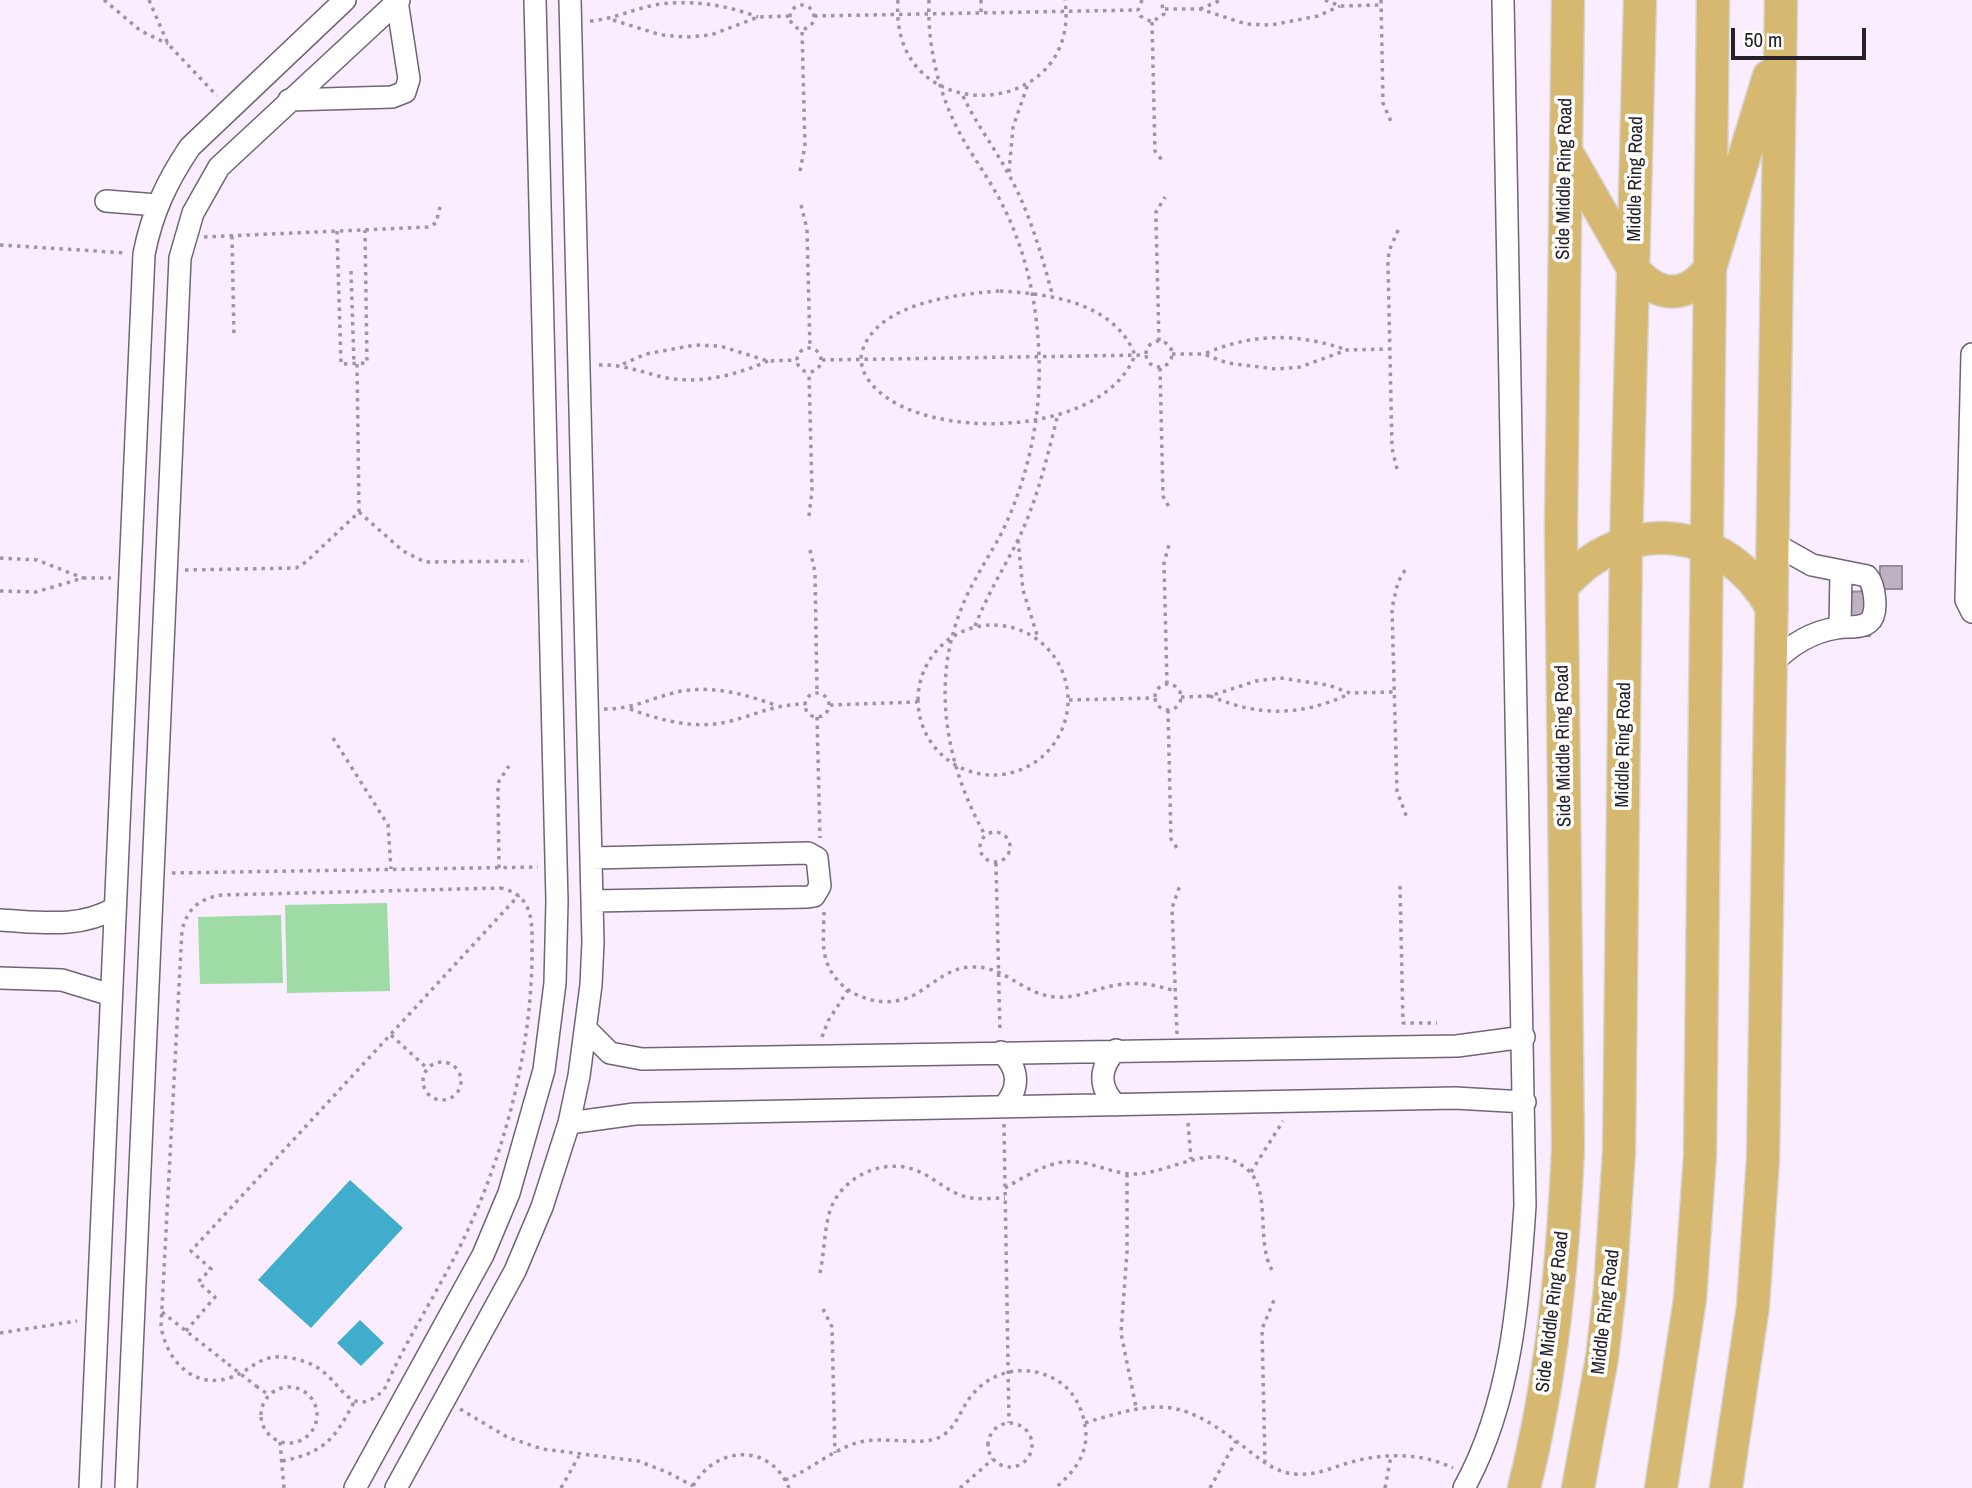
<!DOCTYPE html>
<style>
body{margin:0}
#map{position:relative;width:1972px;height:1488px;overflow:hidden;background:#f9edff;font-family:"Archivo Narrow",sans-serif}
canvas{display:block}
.scale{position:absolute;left:1731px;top:28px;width:135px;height:32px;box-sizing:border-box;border:4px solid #262128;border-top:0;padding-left:9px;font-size:21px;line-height:24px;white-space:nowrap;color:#262128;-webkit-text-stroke:5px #fff;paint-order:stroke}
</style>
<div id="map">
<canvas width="1972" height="1488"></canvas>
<div class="scale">50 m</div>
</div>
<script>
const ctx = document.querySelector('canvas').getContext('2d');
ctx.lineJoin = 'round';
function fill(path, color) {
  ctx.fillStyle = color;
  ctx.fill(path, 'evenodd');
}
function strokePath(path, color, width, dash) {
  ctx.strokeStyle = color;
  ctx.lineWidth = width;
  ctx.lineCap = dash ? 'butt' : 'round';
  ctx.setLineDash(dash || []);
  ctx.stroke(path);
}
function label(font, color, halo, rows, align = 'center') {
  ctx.font = font + ' "Archivo Narrow",sans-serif';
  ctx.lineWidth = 7;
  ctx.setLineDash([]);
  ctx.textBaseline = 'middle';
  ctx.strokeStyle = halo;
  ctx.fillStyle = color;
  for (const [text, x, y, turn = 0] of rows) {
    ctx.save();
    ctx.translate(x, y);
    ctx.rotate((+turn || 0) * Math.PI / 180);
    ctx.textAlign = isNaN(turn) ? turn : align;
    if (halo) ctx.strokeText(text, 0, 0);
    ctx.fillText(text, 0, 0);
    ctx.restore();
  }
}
const green = new Path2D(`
 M387 903 390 991 287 993 285 905Z
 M281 915 283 983 200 984 198 917Z`);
const water = new Path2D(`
 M350 1180 403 1228 311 1328 258 1280Z
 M360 1320 384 1343 361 1366 337 1343Z`);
const building = new Path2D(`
 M1880 566H1902V589H1880Z
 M1870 591V636H1846L1845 592Z`);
const path = new Path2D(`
 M104 0 141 31 168 44
 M149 0 168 44 217 96
 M898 0C888 132 1082 122 1065 0
 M929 0C927 51 941 103 967 146 980 167 994 187 1005 210 1031 263 1041 326 1039 385 1037 435 1024 487 1002 532 988 559 970 584 960 612 931 687 947 767 985 835
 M981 0V13
 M1142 0 1138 10 1140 16 1152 22 1164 14 1161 0
 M1325 0 1340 6 1381 5
 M1381 0 1383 103 1392 124
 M790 17a12 12 0 1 1 24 0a12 12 0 1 1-24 0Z
 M1165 9H1200L1246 24 1271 25 1318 16 1340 6
 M1200 9 1221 0
 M814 16 1138 10
 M613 20 661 35 686 37 711 35 758 17 790 16
 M590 21C615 19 635 8 660 4 694 0 726 5 758 17
 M1152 22 1155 151 1164 163
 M963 96C976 124 995 148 1009 175 1030 213 1042 256 1053 297
 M800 171 805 146 802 30
 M1009 172 1013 127 1028 84
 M801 205 807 229 810 348
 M337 231 341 364 367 363 365 230
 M232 236 234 338
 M204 237 428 227 436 223 440 207
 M0 245 127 253
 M351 271 354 364
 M1000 291C1050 294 1114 302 1135 355 1105 433 950 440 889 399 874 390 857 371 862 352 876 303 957 294 1000 291Z
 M1146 354a13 13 0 1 1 26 0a13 13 0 1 1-26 0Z
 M1159 341 1156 221V212L1165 197
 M797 360a12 12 0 1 1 24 0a12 12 0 1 1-24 0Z
 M1206 353C1254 333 1298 333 1347 350
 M1172 354H1204L1227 363 1276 369 1300 367 1347 350 1389 349
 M822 360 1145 355
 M357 364 359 512
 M623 364 646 354 695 345 720 346 768 361 797 360
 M599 365C624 364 643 373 667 378 702 384 736 375 768 361
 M1160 368 1163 496 1169 507
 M1397 469 1392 448 1388 264 1389 251 1399 228
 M809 516 812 490 809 373
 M1018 540 1023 590 1038 638
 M810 550 815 572 817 692
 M0 558 37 560 83 578
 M185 570 296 568 306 562 359 512 403 551 425 562 529 561
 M1405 570 1398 582 1392 608 1397 791 1407 818
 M0 591 36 592 83 578H111
 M918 700a75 75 0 1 1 150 0a75 75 0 1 1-150 0Z
 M975 626C987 595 1004 568 1019 538 1037 500 1047 458 1057 418
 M1155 697a13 13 0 1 1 26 0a13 13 0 1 1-26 0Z
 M1167 684 1164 563 1170 541
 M805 705a12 12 0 1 1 24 0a12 12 0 1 1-24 0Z
 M1210 696C1259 717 1302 716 1349 694
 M1181 697 1210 696 1256 681 1280 678 1328 685 1350 693 1394 692
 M1069 700 1154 698
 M830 705 917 702
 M604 709C633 709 646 700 673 693 707 684 742 693 775 705
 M630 709C662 721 697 730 731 721 761 713 772 705 805 704
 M1168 710 1171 839 1179 851
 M817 717 820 838
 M333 738 388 825 391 869
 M980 847a15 15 0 1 1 30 0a15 15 0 1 1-30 0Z
 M996 863 1000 1033
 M499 868 498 789 499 781 509 766
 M172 873 538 867
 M1400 886 1403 1023H1437
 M500 888C536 895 532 926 532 956 531 1050 506 1149 466 1234 441 1287 408 1336 384 1390 352 1420 343 1386 321 1370 312 1363 301 1360 291 1358 261 1352 254 1369 232 1377 194 1391 166 1360 161 1326L182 930C188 908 199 899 221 895Z
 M824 912C824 929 821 950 828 965 841 997 884 1011 914 995 934 984 947 968 971 967 1004 965 1022 994 1055 997 1077 999 1096 988 1117 985 1138 981 1156 985 1175 991
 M1177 1034 1172 908 1180 885
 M391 1035 428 1069
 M822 1037 828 1021 848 990
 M423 1081a19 19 0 1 1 38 0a19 19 0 1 1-38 0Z
 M1188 1123 1191 1159
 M1004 1124 1009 1423
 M1251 1172 1283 1121
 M1127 1174V1252L1121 1333 1136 1407
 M1005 1188C1023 1178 1042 1165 1063 1162 1088 1159 1108 1173 1132 1174 1171 1175 1214 1137 1249 1171 1271 1192 1256 1243 1272 1270
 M820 1273C824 1254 824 1234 829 1214 839 1177 885 1155 920 1172 936 1179 949 1193 967 1197 979 1200 993 1198 1005 1198
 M823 1309 832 1327 835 1453
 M162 1312 228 1364
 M186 1331 215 1297 198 1282 211 1269 191 1251 519 895
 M0 1333 77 1321
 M256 1386 269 1395
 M261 1415a28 28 0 1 1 56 0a28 28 0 1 1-56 0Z
 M460 1409 507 1437 542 1449 638 1461 667 1472 693 1486
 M988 1445a22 22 0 1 1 44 0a22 22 0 1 1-44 0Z
 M1085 1423C1164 1398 1182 1399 1248 1450 1262 1461 1277 1473 1295 1474 1314 1476 1331 1468 1348 1463 1382 1453 1420 1452 1453 1468
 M280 1442 284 1488
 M282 1461C324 1453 335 1439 354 1402
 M1265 1463 1262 1329 1274 1300
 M785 1480C810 1470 831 1451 856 1443 882 1435 921 1447 940 1437 957 1428 960 1409 972 1395 993 1369 1029 1363 1058 1381 1076 1392 1085 1414 1086 1435 1086 1458 1071 1475 1055 1488
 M693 1486C715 1446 770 1442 789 1488
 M561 1488 579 1456
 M960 1488 993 1459
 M1210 1488 1236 1441
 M1385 1488 1391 1456`);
const minor = new Path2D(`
 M289 100 392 97 405 92 409 79 397 1
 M106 201 157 205
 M1972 354 1966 600 1972 612
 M1840 627 1841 571
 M1772 664C1790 645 1811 632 1837 628 1847 626 1861 629 1869 622 1879 614 1875 585 1867 576L1812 565 1773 543
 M592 858 808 853 817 858 820 886 814 896 808 897 593 901
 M0 920C40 922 79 929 115 908
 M0 978 62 980 111 995
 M587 1030 610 1053 642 1059 1457 1046 1524 1037
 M1001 1052C1020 1069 1020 1089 1003 1107
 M1116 1105C1098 1087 1099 1068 1116 1050
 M569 1123 635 1114 1455 1098 1525 1102
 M90 1488 144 254C152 213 167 181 190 147L345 0
 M126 1488 180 258 193 213 219 167 399 0
 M355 1488 483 1255 509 1193 544 1070 555 983 557 901 535 0
 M396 1488 515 1271 542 1207 569 1123 579 1076 591 985 593 942 570 0
 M1464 1488C1511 1403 1519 1300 1525 1205L1503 0`);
const highway = new Path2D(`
 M1566 151 1634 270C1659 299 1688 299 1710 268L1769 76
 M1562 587C1624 514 1726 524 1772 608
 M1524 1488C1552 1377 1563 1262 1568 1148L1561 527 1568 0
 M1578 1488 1602 1358 1610 1289 1619 1151 1626 543 1640 0
 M1661 1488 1690 1299 1700 1155 1713 0
 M1726 1488 1753 1306 1763 1159 1781 0`);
const pathBridge = new Path2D(`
 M228 1364 256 1386`);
const streetNames = [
 ["Side Middle Ring Road",1565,179,-89],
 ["Middle Ring Road",1636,179,-89],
 ["Middle Ring Road",1624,745,-89],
 ["Side Middle Ring Road",1564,746,-91],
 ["Side Middle Ring Road",1553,1312,-83],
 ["Middle Ring Road",1606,1312,-83]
];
fill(green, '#9edba5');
fill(water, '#41adcd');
fill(building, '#bdb2c3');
strokePath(building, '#968b9b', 2);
strokePath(minor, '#6f6574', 24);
strokePath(highway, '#d8d7d8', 35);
strokePath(path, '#9e95a3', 3.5, [3.5, 5]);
strokePath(minor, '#fff', 21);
strokePath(highway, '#d7b871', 32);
strokePath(pathBridge, '#9e95a3', 3.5, [3.5, 5]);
label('19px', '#262128', '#fff', streetNames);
</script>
